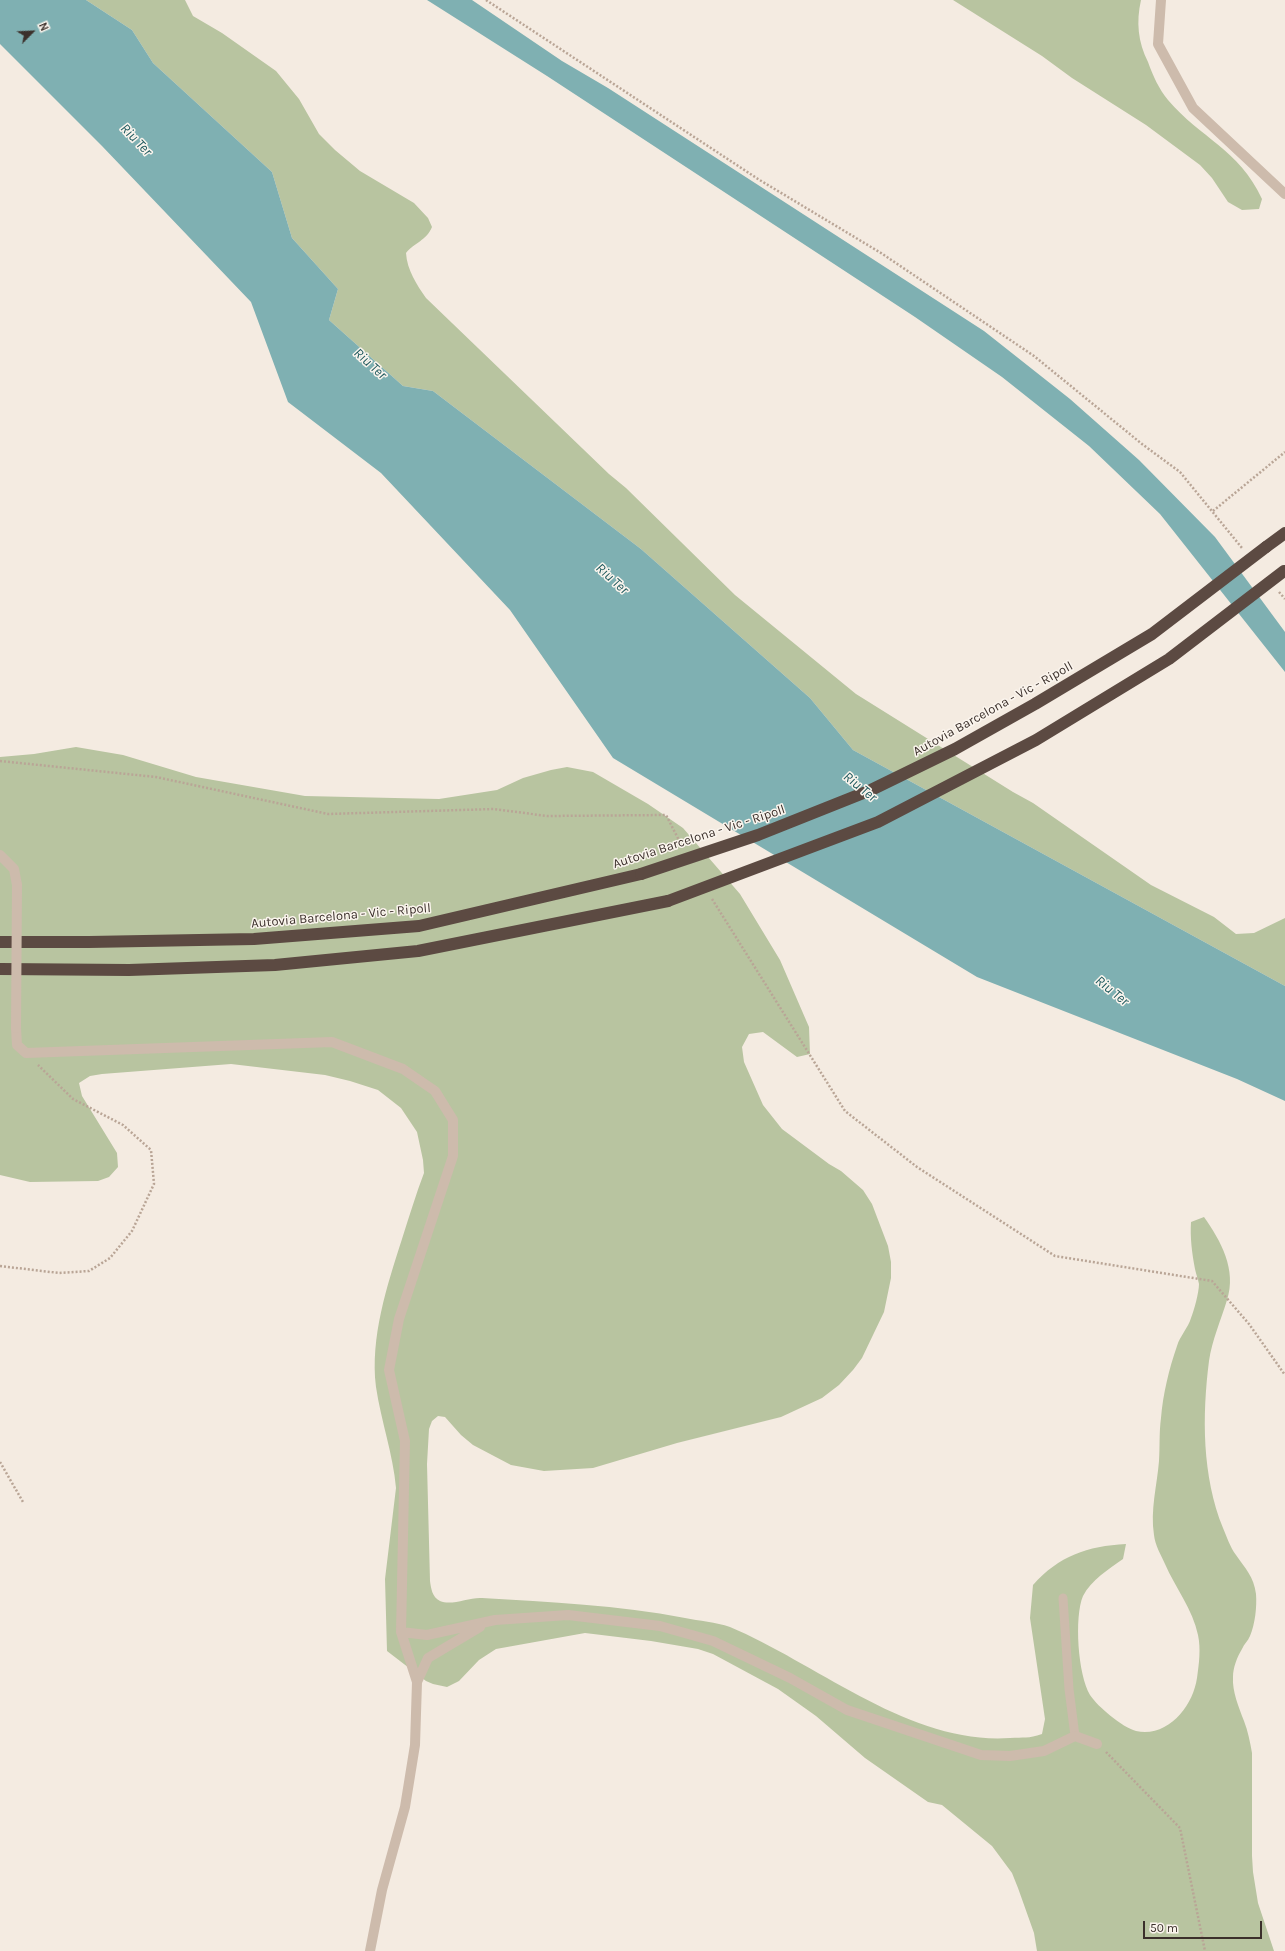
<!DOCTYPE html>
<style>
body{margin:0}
#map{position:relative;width:1285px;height:1951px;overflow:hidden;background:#f4ebe1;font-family:Karla,sans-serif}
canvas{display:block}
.north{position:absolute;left:12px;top:12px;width:40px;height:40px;-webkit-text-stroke:3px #fbf5ee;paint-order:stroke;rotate:66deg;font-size:11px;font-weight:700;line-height:16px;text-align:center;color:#3b302b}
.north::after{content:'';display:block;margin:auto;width:14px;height:18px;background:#3b302b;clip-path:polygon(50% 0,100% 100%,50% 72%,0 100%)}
.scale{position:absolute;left:1143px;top:1921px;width:119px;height:18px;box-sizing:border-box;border:2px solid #3b302b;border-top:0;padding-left:5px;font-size:12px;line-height:14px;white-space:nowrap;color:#3b302b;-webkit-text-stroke:3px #fbf5ee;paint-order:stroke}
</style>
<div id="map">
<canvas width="1285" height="1951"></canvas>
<div class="north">N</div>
<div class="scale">50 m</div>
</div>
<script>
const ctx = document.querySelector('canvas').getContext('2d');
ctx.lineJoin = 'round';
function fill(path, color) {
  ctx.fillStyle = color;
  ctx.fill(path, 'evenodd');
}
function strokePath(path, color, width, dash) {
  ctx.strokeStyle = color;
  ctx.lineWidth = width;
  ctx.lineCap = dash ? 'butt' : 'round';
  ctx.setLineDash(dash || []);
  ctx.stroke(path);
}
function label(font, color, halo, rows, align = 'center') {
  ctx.font = font + ' Karla,sans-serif';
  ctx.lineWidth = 3;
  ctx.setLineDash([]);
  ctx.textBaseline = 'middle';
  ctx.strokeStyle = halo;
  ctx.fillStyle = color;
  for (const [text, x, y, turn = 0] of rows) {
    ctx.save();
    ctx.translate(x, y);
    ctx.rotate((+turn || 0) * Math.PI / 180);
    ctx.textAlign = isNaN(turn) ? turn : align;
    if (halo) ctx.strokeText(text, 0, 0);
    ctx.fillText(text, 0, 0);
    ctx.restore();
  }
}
const green = new Path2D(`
 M86 0H185L193 16 222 33 276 71 299 99 319 134 335 150 360 171 414 203 428 218 432 227C426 241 415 242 406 253 407 270 417 285 426 298L609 474 626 488 735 595 856 694 1013 792 1033 803 1151 885 1214 917 1236 934 1254 933 1285 918V986L853 750 810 698 641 549 433 391 403 386 329 320 338 289 292 238 272 172 153 63 132 30Z
 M953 0H1141C1136 22 1138 42 1148 62 1153 76 1159 89 1168 100 1200 138 1239 149 1262 199L1259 209 1242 210 1228 202 1212 178 1200 165 1146 125 1072 78 1042 56Z
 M76 747 123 755 196 777 305 796 439 799 497 790 523 778 551 770 567 767 593 772 648 804 683 828 740 894 780 960 809 1027 810 1054 797 1057 763 1032 749 1034 742 1047 744 1062 763 1105 782 1129 829 1164 841 1171 863 1190 872 1204 888 1246 891 1262V1278L884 1312 862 1358 853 1370 839 1385 822 1398 781 1417 677 1443 593 1468 544 1471 511 1465 473 1445 461 1435 445 1417 438 1416 432 1421 429 1429 427 1464 430 1581C431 1588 432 1597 440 1601 452 1606 469 1597 482 1598 550 1602 618 1605 685 1618 699 1621 716 1622 730 1627 818 1664 910 1745 1010 1738 1024 1737 1028 1739 1042 1734L1045 1719 1030 1618 1033 1585C1059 1556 1087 1546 1126 1544L1123 1559C1109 1569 1091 1580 1083 1596 1074 1617 1078 1675 1090 1695 1098 1707 1122 1727 1136 1731 1168 1738 1193 1706 1197 1678 1199 1664 1201 1649 1198 1635 1193 1610 1175 1587 1165 1564 1161 1555 1155 1545 1154 1535 1150 1510 1157 1486 1159 1461 1160 1447 1159 1433 1161 1418 1163 1394 1169 1369 1177 1346 1180 1336 1188 1328 1191 1318 1194 1311 1199 1292 1199 1284 1198 1279 1196 1274 1195 1269 1192 1253 1190 1238 1191 1222L1204 1217C1221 1241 1237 1270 1227 1300 1221 1320 1212 1340 1209 1361 1202 1416 1202 1476 1223 1528 1227 1537 1230 1547 1236 1555 1245 1568 1254 1577 1256 1594 1257 1607 1255 1624 1250 1636 1248 1641 1244 1644 1242 1649 1237 1657 1233 1668 1233 1677 1232 1691 1239 1708 1244 1721 1248 1731 1250 1742 1252 1753V1856L1253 1872 1258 1903 1274 1951H1037L1034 1933 1018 1888 1012 1873 992 1846 942 1805 928 1802 865 1758 816 1716 778 1689 713 1654 698 1649 651 1641 585 1633 496 1649 479 1660 459 1681 447 1687 433 1684 426 1681 387 1651 385 1579 396 1488C393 1454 381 1421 376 1387 370 1337 387 1286 402 1239 409 1217 416 1194 424 1173L423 1160 417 1132 401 1108 378 1090 350 1081 325 1075 231 1064 102 1074 90 1076 79 1083 82 1096 117 1153 118 1167 109 1177 98 1181 30 1182 0 1175V757L34 754Z`);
const water = new Path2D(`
 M0 0H86L132 30 153 63 272 172 292 238 338 289 329 320 403 386 433 391 641 549 810 698 853 750 1285 986V1101L1237 1079 977 977 613 758 510 610 381 473 288 402 251 302 102 146 0 44Z
 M427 0H472L562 61 608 88 984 331 1070 399 1139 460 1215 537 1285 632V672L1160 514 1089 446 1002 377 915 317 547 76Z`);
const path = new Path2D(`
 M486 0 758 179 881 253 1034 356 1142 444 1180 472 1242 548
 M1213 511 1285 452
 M1279 592 1285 599
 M0 761 156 777 328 814 494 809 547 816 666 815 682 846
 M712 899 845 1111 917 1167 1055 1256 1212 1281 1249 1324 1285 1375
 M0 1266 59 1273 89 1271 110 1258 132 1231 154 1184 151 1150 123 1125 73 1099 38 1065
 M0 1462 23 1502
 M1106 1752 1180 1828 1205 1951`);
const service = new Path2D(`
 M1063 1598 1069 1689 1075 1736`);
const minor = new Path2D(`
 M1161 0 1158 44 1193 108 1285 194
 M0 855 14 869 17 885
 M16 1028 17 1045 26 1053 332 1042 403 1069 435 1091 453 1120V1156L399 1319 389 1370 405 1441 401 1632 417 1682 415 1745 405 1807 382 1890 370 1951
 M401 1632 427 1635 495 1620 568 1615 660 1626 713 1641 790 1678 847 1710 981 1755 1010 1756 1044 1751 1075 1736 1097 1744
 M417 1682 428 1658 480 1627`);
const motorway = new Path2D(`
 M1266 547 1285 533
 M0 942H89L254 939 419 926 641 874
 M0 969 129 970 275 965 418 951 668 901`);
const minorBridge = new Path2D(`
 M16 1028 17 885`);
const motorwayBridge = new Path2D(`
 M641 874 758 835 871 790 955 749 1035 704 1152 634 1266 547
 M668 901 878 822 1036 740 1169 659 1284 571`);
const streetNames = [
 ["Autovia Barcelona - Vic - Ripoll",993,709,-29],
 ["Autovia Barcelona - Vic - Ripoll",699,837,-18],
 ["Autovia Barcelona - Vic - Ripoll",341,916,-5]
];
const waterNames = [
 ["Riu Ter",136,140,46],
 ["Riu Ter",370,364,42],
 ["Riu Ter",612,579,42],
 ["Riu Ter",860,787,39],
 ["Riu Ter",1112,991,39]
];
fill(green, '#b8c4a0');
fill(water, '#7fb0b2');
strokePath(path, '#b9a596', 2.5, [2, 2]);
strokePath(service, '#cdbbac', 9);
strokePath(minor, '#cdbbac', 10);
strokePath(motorway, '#5c4a42', 12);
strokePath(minorBridge, '#cdbbac', 10);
strokePath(motorwayBridge, '#5c4a42', 12);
label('13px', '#3b302b', '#fbf5ee', streetNames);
label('italic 14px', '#1f5a5e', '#fbf5ee', waterNames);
</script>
